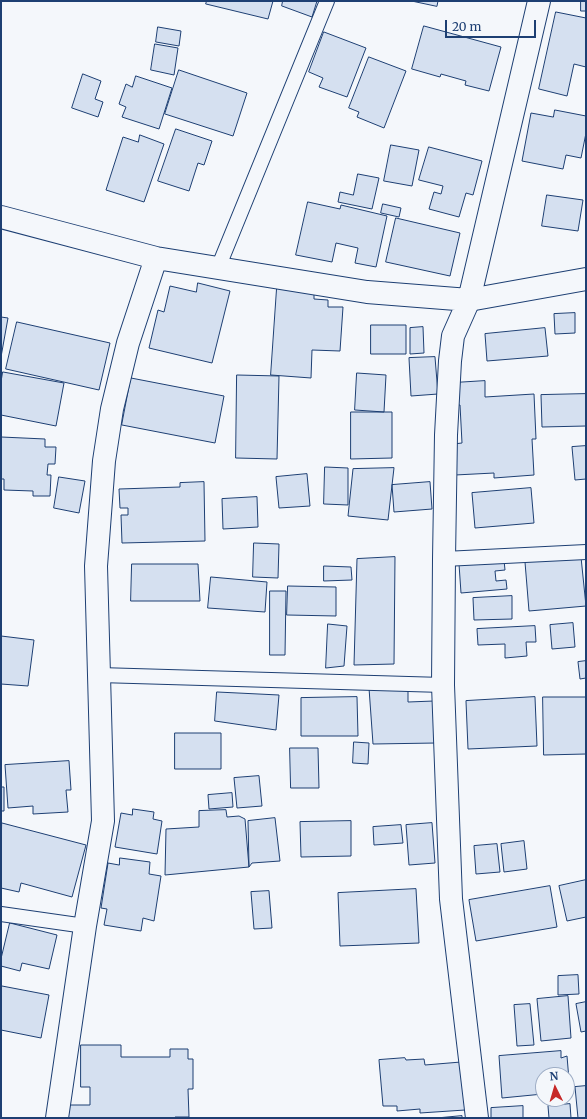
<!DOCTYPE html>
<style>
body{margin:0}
#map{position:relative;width:587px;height:1119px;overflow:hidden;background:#f4f7fb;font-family:Merriweather,serif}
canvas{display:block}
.frame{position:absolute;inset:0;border:2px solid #1d3f73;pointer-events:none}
.north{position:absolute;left:535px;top:1067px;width:40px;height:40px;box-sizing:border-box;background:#f4f7fb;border:1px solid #9eadc5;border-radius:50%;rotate:355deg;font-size:11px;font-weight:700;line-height:16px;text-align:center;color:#1d3f73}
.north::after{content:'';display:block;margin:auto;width:14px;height:18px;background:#c62828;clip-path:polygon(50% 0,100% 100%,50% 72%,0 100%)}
.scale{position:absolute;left:445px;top:20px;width:91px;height:18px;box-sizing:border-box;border:2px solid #1d3f73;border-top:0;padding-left:5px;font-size:12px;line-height:14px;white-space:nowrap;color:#1d3f73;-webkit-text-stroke:3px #f4f7fb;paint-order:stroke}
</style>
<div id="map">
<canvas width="587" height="1119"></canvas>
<div class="frame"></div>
<div class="north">N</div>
<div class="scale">20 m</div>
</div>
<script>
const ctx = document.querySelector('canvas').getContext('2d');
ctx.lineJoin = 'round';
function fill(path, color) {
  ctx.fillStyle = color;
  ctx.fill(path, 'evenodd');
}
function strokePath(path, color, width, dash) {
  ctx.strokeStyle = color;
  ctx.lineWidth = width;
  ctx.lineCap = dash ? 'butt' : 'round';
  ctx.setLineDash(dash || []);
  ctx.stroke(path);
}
const building = new Path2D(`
 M207 1H273L268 19 206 4Z
 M283 1H317L312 17 282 6Z
 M412 1H438L437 6Z
 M581 1H586V11H581Z
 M556 12 586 18V67L574 64 567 96 539 89Z
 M424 26 501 47 489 91 465 85 466 81 441 74 440 77 412 69Z
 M158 27 181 31 179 46 156 42Z
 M324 32 366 48 347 97 319 87 323 78 309 72Z
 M155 44 178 48 174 75 151 70Z
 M369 57 406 71 384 128 357 117 359 112 349 108Z
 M179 70 247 93 233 136 165 114Z
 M83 74 101 81 95 99 103 102 98 117 72 108Z
 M136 76 172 88 159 129 122 117 126 107 119 104 126 84 132 87Z
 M555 110 586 116V133L581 158 566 155 563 169 522 161 531 113 553 117Z
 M176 129 212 141 204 165 198 163 189 191 158 181Z
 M140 135 164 144 144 202 106 190 123 137 138 142Z
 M391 145 419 150 412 186 384 181Z
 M429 147 482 161 473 195 466 193 459 217 429 209 434 192 441 194 443 186 419 180Z
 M358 174 379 178 372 209 338 202 340 192 353 195Z
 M547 195 583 200 578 231 542 226Z
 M308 202 340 209 341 205 387 216 376 267 355 263 358 248 336 243 332 262 296 255Z
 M383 204 401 208 399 217 381 213Z
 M396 218 460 233 450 276 386 262Z
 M198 283 230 291 212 363 149 348 158 310 164 312 170 286 196 292Z
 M277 288 314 290V299L328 300V307H343L340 351 312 350 311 378 271 375Z
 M575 313V333L555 334 554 314Z
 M1 317 8 318 1 357Z
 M17 322 110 343 99 390 6 369Z
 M371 325H406V354H371Z
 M423 327 424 353 410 354V328Z
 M545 328 548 356 487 361 485 334Z
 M435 357 438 394 411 396 409 358Z
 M3 372 64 383 56 426 1 415V382Z
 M357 373 386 375 384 412 355 410Z
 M237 375 279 376 277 459 236 458Z
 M131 378 224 396 215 443 122 425Z
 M485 381V397L534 394 536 439H532L534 475 494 478V473L455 475 453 444 462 443 460 405H454L453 383Z
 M586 394V426L542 427 541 395Z
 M351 412H392V458L351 459Z
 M1 437 45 439V447H56L55 464H48L47 475H51L50 496H33V491L4 490V479H1Z
 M586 446V479L575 480 572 447Z
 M325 467 348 468V505L324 504Z
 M394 468 388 520 348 516 353 469Z
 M307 474 310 506 279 508 276 477Z
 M59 477 85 481 79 513 54 508Z
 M204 482 205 541 122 543 121 515H128V508H120L119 489 180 487V483Z
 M430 482 432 509 394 512 392 485Z
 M531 488 534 523 475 528 472 493Z
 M257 497 258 527 223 529 222 499Z
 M254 543 279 544 278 578 253 577Z
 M395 557 394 664 354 665 357 559Z
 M581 557 586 606 529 611 525 562Z
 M504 560 505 570 495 571 496 581 506 580 507 589 461 593 459 564Z
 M132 564H198L200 601H131Z
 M324 566 351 567 352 580 324 581Z
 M211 577 267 582 265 612 208 608Z
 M288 586 336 587V616L287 615Z
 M270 591H286L285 655H270Z
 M512 596V619L474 620 473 598Z
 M573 623 575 647 552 649 550 625Z
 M328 624 347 626 344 666 326 668Z
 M535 626 536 642H526L527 656 505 658V644L478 645 477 629Z
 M1 636 34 640 28 686 1 684V686Z
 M586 661V678L580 679 578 662Z
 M408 687V702L434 701 436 743 373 744 369 688Z
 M217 692 279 695 276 730 215 721Z
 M357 697 358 736H301V698Z
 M535 697 537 746 468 749 466 701Z
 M543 697H586V754L544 755Z
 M175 733H221V769H175Z
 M354 742 369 743 368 764 353 763Z
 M290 748H318L319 788H291Z
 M69 761 71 790H66L68 812 33 814V806L8 808 5 765Z
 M259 776 262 806 237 808 234 778Z
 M1 787H4V811H1Z
 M232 793 233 807 209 809 208 795Z
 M133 809 154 812 153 819 162 821 157 854 115 847 121 813 132 815Z
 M226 810 227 817 239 816 245 819 249 867 165 875 166 829 199 827V811Z
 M275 818 280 861 252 863 249 867 248 821Z
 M351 821V856L301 857 300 822Z
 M2 823 86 845 72 897 21 883 19 892 1 888Z
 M432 823 435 863 409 865 406 825Z
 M401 825 403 843 374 845 373 827Z
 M524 841 527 869 504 872 501 844Z
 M497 844 500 872 476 874 474 846Z
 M120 858 150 862 149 874 161 876 154 921 143 918 141 931 104 925 107 909 101 908 108 863 119 865Z
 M586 880V917L567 921 559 886Z
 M550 886 557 927 476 941 469 900Z
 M416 889 419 943 340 946 338 893Z
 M269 891 272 928 254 929 251 892Z
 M10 923 57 935 49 969 22 963 20 971 1 966V959Z
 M578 975 579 994 558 995V976Z
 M2 986 49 995 41 1038 1 1030V991Z
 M568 996 571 1038 541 1041 537 999Z
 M586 1002V1031L581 1032 576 1004Z
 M530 1004 534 1045 517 1046 514 1005Z
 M81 1045H121V1057H170V1049H188V1059H193V1089H188L189 1117H175V1118H65V1105H90V1087H81Z
 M561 1051V1058L567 1056 570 1092H567V1075H543V1094L502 1098 499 1056Z
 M405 1058 406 1060 424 1059 425 1065 461 1062 465 1110 420 1113V1109L397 1111V1106H383L379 1060Z
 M586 1086V1118H578L575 1087Z
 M570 1104 571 1118H549L548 1106Z
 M523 1106V1118H491V1108Z
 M462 1116V1118H437Z`);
const lane = new Path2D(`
 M218 268 327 1
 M444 559 586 552
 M99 675 443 685
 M1 914 85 926`);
const street = new Path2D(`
 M1 217 156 258 367 292 469 300
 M57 1118 85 926 103 821 96 566 104 461 112 409 128 343 156 258
 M477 1118 451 899 443 685 444 559 446 435 450 361 453 336 469 300 539 1`);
const secondary = new Path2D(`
 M469 300 586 279`);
fill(building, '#d5e0f0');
strokePath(building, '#1d3f73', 1);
strokePath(lane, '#1d3f73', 16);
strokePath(street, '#1d3f73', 24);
strokePath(secondary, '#1d3f73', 24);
strokePath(lane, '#f4f7fb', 14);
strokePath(street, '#f4f7fb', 22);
strokePath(secondary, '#f4f7fb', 22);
</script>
